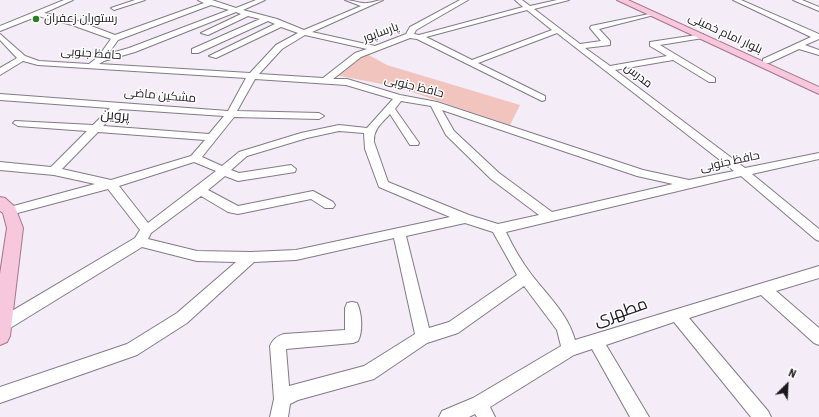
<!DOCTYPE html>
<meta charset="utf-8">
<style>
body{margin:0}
#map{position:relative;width:819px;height:417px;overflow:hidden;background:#f4ecf7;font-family:"Roboto Condensed",sans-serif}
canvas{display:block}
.north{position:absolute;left:767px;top:365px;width:40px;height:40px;-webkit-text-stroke:3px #fff;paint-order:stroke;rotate:24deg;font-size:11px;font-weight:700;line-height:16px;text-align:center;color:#1b181c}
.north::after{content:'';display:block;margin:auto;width:14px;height:18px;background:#1b181c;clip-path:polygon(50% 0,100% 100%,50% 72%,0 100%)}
</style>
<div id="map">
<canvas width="819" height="417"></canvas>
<div class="north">N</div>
</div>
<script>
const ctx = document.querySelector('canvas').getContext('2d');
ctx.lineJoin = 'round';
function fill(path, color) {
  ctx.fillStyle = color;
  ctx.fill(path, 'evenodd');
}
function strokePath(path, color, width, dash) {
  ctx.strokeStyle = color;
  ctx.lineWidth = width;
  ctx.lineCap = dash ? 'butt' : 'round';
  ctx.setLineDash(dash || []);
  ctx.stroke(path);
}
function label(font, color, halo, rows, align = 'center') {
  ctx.font = font + ' "Roboto Condensed",Cairo,sans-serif';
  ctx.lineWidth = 3;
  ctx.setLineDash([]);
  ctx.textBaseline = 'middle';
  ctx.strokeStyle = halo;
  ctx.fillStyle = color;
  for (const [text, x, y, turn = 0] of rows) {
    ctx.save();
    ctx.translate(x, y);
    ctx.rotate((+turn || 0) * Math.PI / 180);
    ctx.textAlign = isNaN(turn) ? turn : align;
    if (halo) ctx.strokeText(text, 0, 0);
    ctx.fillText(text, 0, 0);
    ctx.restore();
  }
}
const green = new Path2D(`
 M365 53 387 65 520 105 510 125 397 87 330 74Z`);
const minor = new Path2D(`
 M64 0H73L44 13 78 21 115 35 204 3 198 0H212L236 8 256 0H265L243 10 277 19 304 30 361 6 345 0C352 0 362 4 367 3 373 3 377 0 383 0L312 32 375 46 406 34 410 27 460 0H468L416 30 414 34 419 35 523 7 515 0H522L530 6 557 0H569L534 9 580 44 601 41 590 28 591 26 654 13V15L599 29 610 41V45L585 48 610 66 667 56 650 46V42L703 34V38L660 45 715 78V82H709L673 60 615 70 745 168 819 153V159L752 174 819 229V241L815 239 741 176 506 232C513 247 521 261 531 274 547 295 568 314 575 340L819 266V278L776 291 819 328V345L814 343 761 295 689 318 768 411 771 417H751L674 322 606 345 649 417H630L592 349 574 355 490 407 495 417H477L475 414 469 417H439L442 411 473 398 561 346 557 330 524 286 458 333 427 343 374 379 298 400 290 404 288 417H270L274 399 270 346C273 339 277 336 284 334L345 330V308L347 303 352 302 357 303C362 313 363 332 358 341L353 343 286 349 289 386 364 366 415 334 394 238 296 260 254 262 187 323 137 355 0 403V387L127 344 177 313 236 262 197 261 142 247 7 330 0 331V318L135 238 140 230 108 189 10 215 6 214 4 211 6 208 95 184 54 175 0 170V162L51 167 87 131 18 126 13 123 15 121 93 125 110 108 0 100V94L228 111 246 78 38 65 23 61 0 75V68L17 58 0 40V34L25 56 39 61 89 64 98 57 111 39 72 25 38 16 0 31V26ZM211 5 229 10 129 48 108 54 118 40ZM527 10 552 30 472 60 426 37ZM236 12 241 14 201 33 208 35 248 16 260 19 192 49V53H198L268 21 275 24 209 56 216 58 281 27 298 33 276 45 250 73 99 64 104 61 135 52ZM557 33 734 171 689 180 643 170 437 102 400 95 347 79H333L361 57 410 38 417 39 542 101 545 100V96L478 63ZM305 35 367 49 355 53 323 78 259 74 282 49ZM255 79 346 85 393 99 367 128 339 125 301 133 239 152 222 166 202 157 234 117 319 119 324 116 319 113 237 111ZM401 101 431 106 446 135 491 179 539 215 498 224 469 215 388 182 374 142C373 129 382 123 390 114L410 145H418L419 143 395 109ZM120 109 224 116 209 134 103 126ZM442 110 637 176 673 184 552 212 499 173 454 131ZM339 131 364 133 365 149 379 187 450 217 296 250 251 252 197 251 148 239 151 233 201 196 228 212 238 214 311 199 325 208H333L335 205 333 202 313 191 238 206 208 190 225 176 238 181 295 172 296 169 291 165 239 173 231 170 247 156 307 138ZM98 132 205 140 191 156 111 180 62 169ZM194 162 216 171 148 223 119 186ZM465 223 493 232 517 275 449 322 429 328 406 236Z
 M135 0H145L114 10 111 8Z
 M733 0H741L819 34V39L805 45 819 50V55L799 49 769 63H763V59L811 37Z
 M793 0H802L819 7V11Z`);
const major = new Path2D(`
 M617 0H628L819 87V94Z
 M0 197 5 198 15 207 23 228 10 336 7 342 0 345V274L7 228 3 213 0 211Z`);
const markers = [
 [36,19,4,"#2c7d28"]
];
const farPoinames = [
 ["رستوران زعفران",44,19]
];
const farStreetnames = [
 ["پارساپور",381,33,-20],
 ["بلوار امام خمینی",725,34,25],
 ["حافظ جنوبی",91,54,4],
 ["مدرس",638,76,38],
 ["حافظ جنوبی",414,87,14],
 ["مشکین ماضی",160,96,5],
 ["حافظ جنوبی",730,162,-12]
];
const streetNames = [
 ["پروین",115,116,4]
];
const nearStreetnames = [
 ["مطهری",621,313,-19]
];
fill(green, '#f2c4be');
strokePath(minor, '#827b85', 2);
strokePath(major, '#a6738b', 2);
fill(minor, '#fff');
fill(major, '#f7c8dd');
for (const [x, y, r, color] of markers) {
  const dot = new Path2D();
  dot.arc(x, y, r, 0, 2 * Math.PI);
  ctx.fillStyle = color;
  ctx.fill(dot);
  strokePath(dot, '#fff', 1.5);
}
label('12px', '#1b181c', '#fff', farPoinames, 'left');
label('12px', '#1b181c', '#fff', farStreetnames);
label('14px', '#1b181c', '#fff', streetNames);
label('17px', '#1b181c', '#fff', nearStreetnames);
</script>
